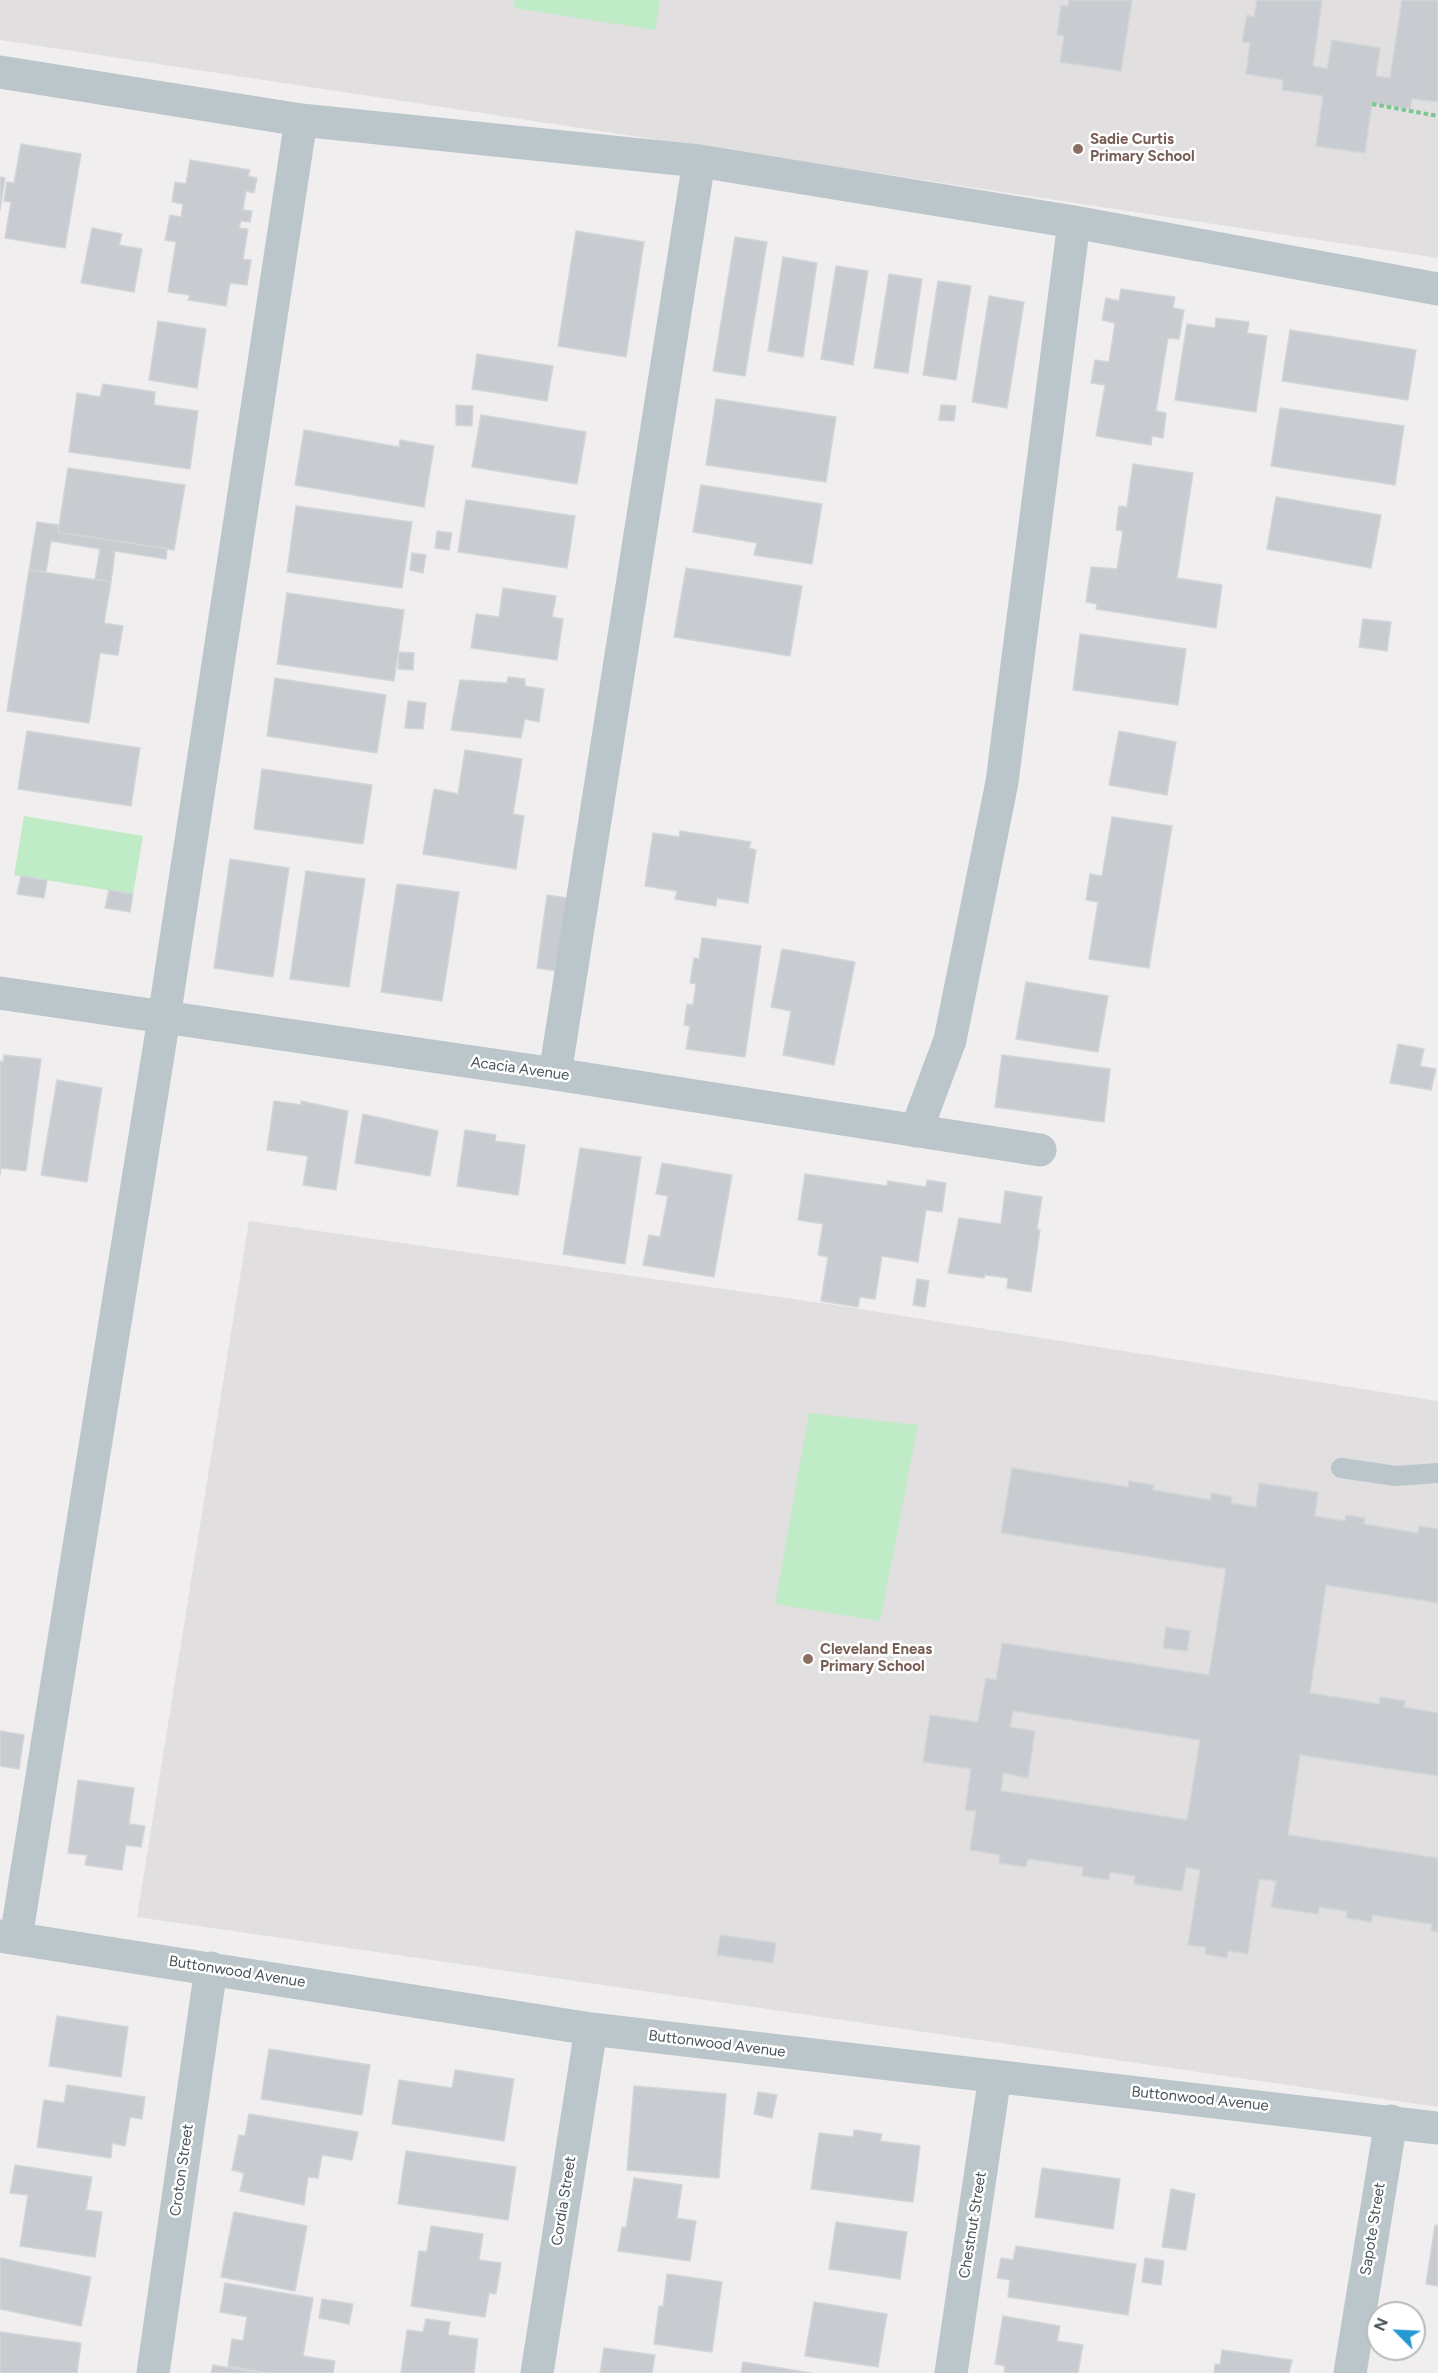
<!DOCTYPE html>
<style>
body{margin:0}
#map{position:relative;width:1438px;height:2373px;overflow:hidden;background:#f1eeef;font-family:Figtree,sans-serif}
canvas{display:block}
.north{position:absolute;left:1366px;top:2301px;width:60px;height:60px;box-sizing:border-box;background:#fff;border:2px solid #b6bbbd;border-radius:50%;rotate:294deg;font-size:16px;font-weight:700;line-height:24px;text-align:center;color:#48555a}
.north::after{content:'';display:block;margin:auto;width:21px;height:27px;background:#2698d3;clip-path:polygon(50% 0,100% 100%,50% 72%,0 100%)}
</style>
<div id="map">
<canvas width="1438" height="2373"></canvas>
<div class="north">N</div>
</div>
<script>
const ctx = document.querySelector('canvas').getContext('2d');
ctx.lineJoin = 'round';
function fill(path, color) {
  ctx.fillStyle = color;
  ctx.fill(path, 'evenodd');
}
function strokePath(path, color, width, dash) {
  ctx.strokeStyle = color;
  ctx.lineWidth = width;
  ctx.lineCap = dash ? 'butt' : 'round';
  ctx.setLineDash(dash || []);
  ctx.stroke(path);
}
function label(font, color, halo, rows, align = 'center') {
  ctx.font = font + ' Figtree,sans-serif';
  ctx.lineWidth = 5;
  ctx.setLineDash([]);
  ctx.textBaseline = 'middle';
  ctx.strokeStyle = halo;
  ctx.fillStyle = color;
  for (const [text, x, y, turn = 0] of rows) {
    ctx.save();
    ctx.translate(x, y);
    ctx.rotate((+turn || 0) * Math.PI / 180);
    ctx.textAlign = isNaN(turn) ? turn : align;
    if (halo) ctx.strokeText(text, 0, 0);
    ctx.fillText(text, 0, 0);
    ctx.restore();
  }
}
const education = new Path2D(`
 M0 0H1438V258L0 40Z
 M249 1221 828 1304 1438 1401V2107L137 1917Z`);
const green = new Path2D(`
 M515 0H660L655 30 514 8Z
 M24 816 143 836 133 894 14 875Z
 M809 1413 918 1425 880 1621 775 1604Z`);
const building = new Path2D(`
 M1069 0H1132L1121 71 1060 62 1064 36 1057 35 1061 5 1068 6Z
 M1257 0H1322L1313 66 1327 69 1332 40 1380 48 1376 76 1390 78 1402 0H1438V102L1412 99 1410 109 1372 103 1365 153 1316 146 1323 96 1282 90 1283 80 1246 74 1250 43 1242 42 1247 15 1254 17Z
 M21 144 81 154 65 248 5 238 11 202 4 201 7 182 14 183Z
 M190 160 250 170 248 176 257 178 254 193 246 191 243 210 252 211 250 222 241 221 239 228 248 229 243 259 251 260 247 285 230 283 226 306 188 300 190 295 168 292 176 242 165 240 170 215 181 217 183 204 172 202 175 182 186 184Z
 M0 177 5 178 0 210Z
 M92 228 122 234 119 245 142 249 134 292 81 283Z
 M576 231 644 242 626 357 558 346Z
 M735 237 767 242 745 376 713 371Z
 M783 257 817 263 803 357 768 351Z
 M836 266 868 271 853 365 821 359Z
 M889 274 922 279 908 373 874 368Z
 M938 281 971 286 956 380 923 375Z
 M1121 289 1175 297 1173 308 1184 310 1179 339 1168 338 1156 411 1166 413 1163 438 1152 436 1151 445 1096 436 1105 385 1091 383 1095 360 1109 362 1115 323 1102 320 1106 298 1119 301Z
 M989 296 1024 302 1007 408 972 402Z
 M1216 318 1249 322 1247 333 1267 336 1256 412 1175 400 1187 324 1215 328Z
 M158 321 206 329 197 388 149 380Z
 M1290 330 1416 350 1408 400 1282 381Z
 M477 354 553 366 547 401 472 389Z
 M103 384 155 392 154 405 198 411 190 469 69 452 77 393 100 397Z
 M716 399 836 417 826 482 706 465Z
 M456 405 473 406 472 426 456 425Z
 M941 405 956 406 954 421 939 420Z
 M1280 408 1404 426 1395 485 1271 466Z
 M481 415 586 432 577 484 472 467Z
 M304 430 399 447 400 440 434 446 424 507 295 485Z
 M1133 464 1193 473 1177 578 1222 585 1216 628 1096 609 1097 604 1086 602 1091 567 1117 569 1123 531 1116 530 1119 506 1127 507Z
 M68 468 185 485 174 550 58 532Z
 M701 485 822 504 812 564 754 555 757 543 693 532Z
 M1276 497 1381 515 1371 568 1267 549Z
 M466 500 575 516 567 568 458 552Z
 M296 506 412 522 402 588 287 572Z
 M37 522 59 525 58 532 167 549 166 559 115 551 111 582 95 579 100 549 51 541 46 572 29 570Z
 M437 531 452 533 449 550 435 548Z
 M412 553 426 555 423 573 410 570Z
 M686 568 802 586 790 656 674 637Z
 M29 570 111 582 104 623 123 626 118 655 100 653 89 723 7 711Z
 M503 588 556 596 552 617 563 619 557 660 471 648 476 614 499 617Z
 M287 593 404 610 394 681 277 664Z
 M1363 619 1391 622 1387 651 1359 647Z
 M1080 634 1186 649 1178 705 1073 690Z
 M399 652 414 653 413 670 398 669Z
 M508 677 525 679V686L544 689 539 722 525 719 521 738 451 730 460 680 507 683Z
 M275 678 386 695 377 753 267 736Z
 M408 701 426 703 423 729 405 728Z
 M27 731 140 748 131 806 18 789Z
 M1119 731 1176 742 1167 795 1109 785Z
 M465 750 522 759 513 814 524 816 516 869 423 854 434 789 458 794Z
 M262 769 372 785 363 844 254 829Z
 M1112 817 1172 826 1149 968 1089 959 1098 902 1086 900 1090 874 1102 876Z
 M680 831 751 842 749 848 756 850 748 903 717 898 716 906 675 899 677 891 645 886 653 833 679 837Z
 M230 859 289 868 273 977 214 968Z
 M306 871 365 879 349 987 290 979Z
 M21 876 47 880 44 898 17 894Z
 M397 884 459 892 442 1001 381 992Z
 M109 890 133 894 130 912 105 908Z
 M547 895 567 898 557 971 537 968Z
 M702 938 761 946 745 1057 686 1049 690 1026 684 1025 687 1004 693 1005 696 984 690 983 694 958 699 959Z
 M782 949 855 962 834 1065 783 1055 791 1011 771 1007Z
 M1026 982 1108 996 1098 1052 1016 1039Z
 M1398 1044 1424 1049 1420 1066 1436 1069 1431 1090 1390 1083Z
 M4 1055 41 1059 26 1171 1 1168 0 1175V1061L3 1062Z
 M1002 1055 1110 1069 1104 1122 995 1107Z
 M57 1080 102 1088 87 1182 41 1175Z
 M274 1101 301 1105V1101L348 1111 336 1190 303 1185 308 1156 267 1150Z
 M363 1114 438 1131 430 1176 355 1163Z
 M465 1130 496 1135 495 1141 525 1145 518 1195 457 1186Z
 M580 1148 641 1157 625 1264 563 1254Z
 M662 1163 732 1175 714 1277 643 1265 649 1235 660 1237 668 1196 656 1194Z
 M805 1174 887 1186 888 1181 926 1187 927 1180 946 1183 942 1212 926 1210 918 1262 882 1256 875 1299 860 1297 858 1307 821 1301 828 1257 818 1255 823 1224 798 1220Z
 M1005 1191 1042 1197 1037 1229 1040 1230 1031 1292 1007 1288 1008 1278 985 1275 984 1278 948 1273 959 1218 1001 1224Z
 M917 1279 929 1281 925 1307 913 1305Z
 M1012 1468 1128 1487 1129 1481 1154 1485 1153 1490 1211 1500V1493L1232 1497 1231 1503 1256 1507 1259 1483 1318 1492 1315 1516 1345 1521 1346 1515 1365 1518 1364 1524 1418 1533 1419 1526 1438 1529V1603L1326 1585 1310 1693 1379 1704 1380 1697 1405 1701 1404 1707 1438 1713V1776L1300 1755 1288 1835 1438 1858V1932L1431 1931 1432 1924 1372 1915V1922L1346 1918 1347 1911 1319 1907 1318 1914 1271 1907 1276 1881 1259 1879 1248 1954 1228 1951 1227 1958 1205 1954 1206 1947 1188 1945 1200 1870 1186 1867 1182 1891 1134 1884 1135 1876 1110 1872 1109 1880 1082 1876 1083 1867 1028 1859 1026 1867 999 1863 1000 1855 970 1850 976 1811 965 1810 971 1769 923 1762 930 1715 978 1722 986 1678 996 1680 1002 1643 1209 1675 1226 1569 1001 1533ZM1013 1711 1200 1740 1187 1820 1001 1791 1003 1773 1028 1778 1035 1731 1010 1727Z
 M1166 1627 1190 1631 1187 1651 1163 1648Z
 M0 1731 24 1735 19 1769 0 1766Z
 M78 1780 134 1788 129 1824 145 1826 141 1847 126 1845 122 1870 85 1865 87 1855 68 1853Z
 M720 1935 776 1943 773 1963 717 1955Z
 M57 2016 128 2027 121 2077 49 2066Z
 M269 2049 370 2065 362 2115 261 2099Z
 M455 2070 514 2079 504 2141 392 2124 399 2080 452 2088Z
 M67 2085 145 2097 142 2119 130 2117 125 2146 112 2143 111 2158 37 2147 44 2100 64 2103Z
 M634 2086 726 2094 719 2178 627 2170Z
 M758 2092 777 2095 772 2118 754 2114Z
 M249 2114 358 2132 352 2160 322 2155 318 2178 308 2177 304 2205 240 2191 244 2173 232 2170 239 2135 245 2136Z
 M854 2130 882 2134 880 2141 920 2146 913 2202 811 2189 819 2133 853 2137Z
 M406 2151 516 2167 508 2220 398 2204Z
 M15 2165 92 2177 86 2210 102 2212 95 2257 20 2246 28 2195 10 2193Z
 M1042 2168 1120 2179 1113 2229 1035 2217Z
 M634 2178 682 2185 677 2218 696 2221 690 2261 618 2251 622 2227 626 2228Z
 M1171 2189 1195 2194 1186 2250 1162 2247Z
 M234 2212 307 2226 295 2291 221 2277Z
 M836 2222 907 2232 900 2279 829 2269Z
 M1435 2225 1438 2226V2286L1426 2284Z
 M431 2226 483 2234 479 2260 501 2263 496 2294 489 2293 485 2317 411 2306 419 2251 427 2252Z
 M1016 2246 1136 2264 1128 2315 1008 2297 1010 2280 997 2278 1001 2258 1013 2260Z
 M0 2258 91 2277 81 2326 0 2309Z
 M1145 2258 1164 2261 1161 2285 1142 2282Z
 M667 2274 722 2282 712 2352 654 2344 659 2306 663 2307Z
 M225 2283 313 2298 303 2356 335 2361 333 2373H269L228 2366 232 2339 243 2341 247 2317 220 2312Z
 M322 2299 353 2304 349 2324 319 2318Z
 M814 2302 887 2314 878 2367 805 2356Z
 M1003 2316 1060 2326 1057 2341 1083 2345 1078 2373H1004L1005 2366 995 2364Z
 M426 2319 450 2322 448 2335 478 2339 474 2373H401L407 2330 423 2332Z
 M0 2332 81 2343 77 2373H0Z
 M604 2348 655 2355 652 2373H600Z
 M1222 2350 1292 2360 1289 2373H1214L1215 2364 1220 2365Z
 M743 2362 811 2373H741Z
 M213 2365 260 2373H211Z`);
const path = new Path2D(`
 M1372 104 1438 116`);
const lane = new Path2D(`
 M1341 1468 1396 1476 1438 1473`);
const street = new Path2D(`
 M0 72 301 120 699 161 1074 222 1438 289
 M0 993 555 1074 1040 1150
 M555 1074 699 161
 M916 1131 950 1040 1002 782 1074 222
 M0 1936 591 2029 1438 2128
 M16 1938 164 1018 301 120
 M153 2373 211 1968
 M537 2373 591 2029
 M951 2373 995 2076
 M1350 2373 1391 2121`);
const markers = [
 [1078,149,6,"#8d6e63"],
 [808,1659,6,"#8d6e63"]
];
const educationNames = [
 ["Sadie Curtis",1090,140],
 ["Primary School",1090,157],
 ["Cleveland Eneas",820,1650],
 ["Primary School",820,1667]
];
const streetNames = [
 ["Acacia Avenue",520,1069,8],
 ["Buttonwood Avenue",237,1972,9],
 ["Buttonwood Avenue",717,2044,7],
 ["Buttonwood Avenue",1200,2099,6],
 ["Croton Street",182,2170,-82],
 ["Cordia Street",564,2201,-81],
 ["Chestnut Street",973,2225,-81],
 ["Sapote Street",1373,2229,-81]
];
fill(education, '#e1dfe0');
fill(green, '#bfebc6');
fill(building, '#c8ccd0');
strokePath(building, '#d2d6d9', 1.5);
strokePath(path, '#7ac790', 4, [4.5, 3]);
strokePath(lane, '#bac6ca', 20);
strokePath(street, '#bac6ca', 33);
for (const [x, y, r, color] of markers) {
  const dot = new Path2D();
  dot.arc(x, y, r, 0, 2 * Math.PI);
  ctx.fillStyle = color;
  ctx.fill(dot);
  strokePath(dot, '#fff', 2);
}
label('bold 15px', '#785e54', '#fff', educationNames, 'left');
label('15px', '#48555a', '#fff', streetNames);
</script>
